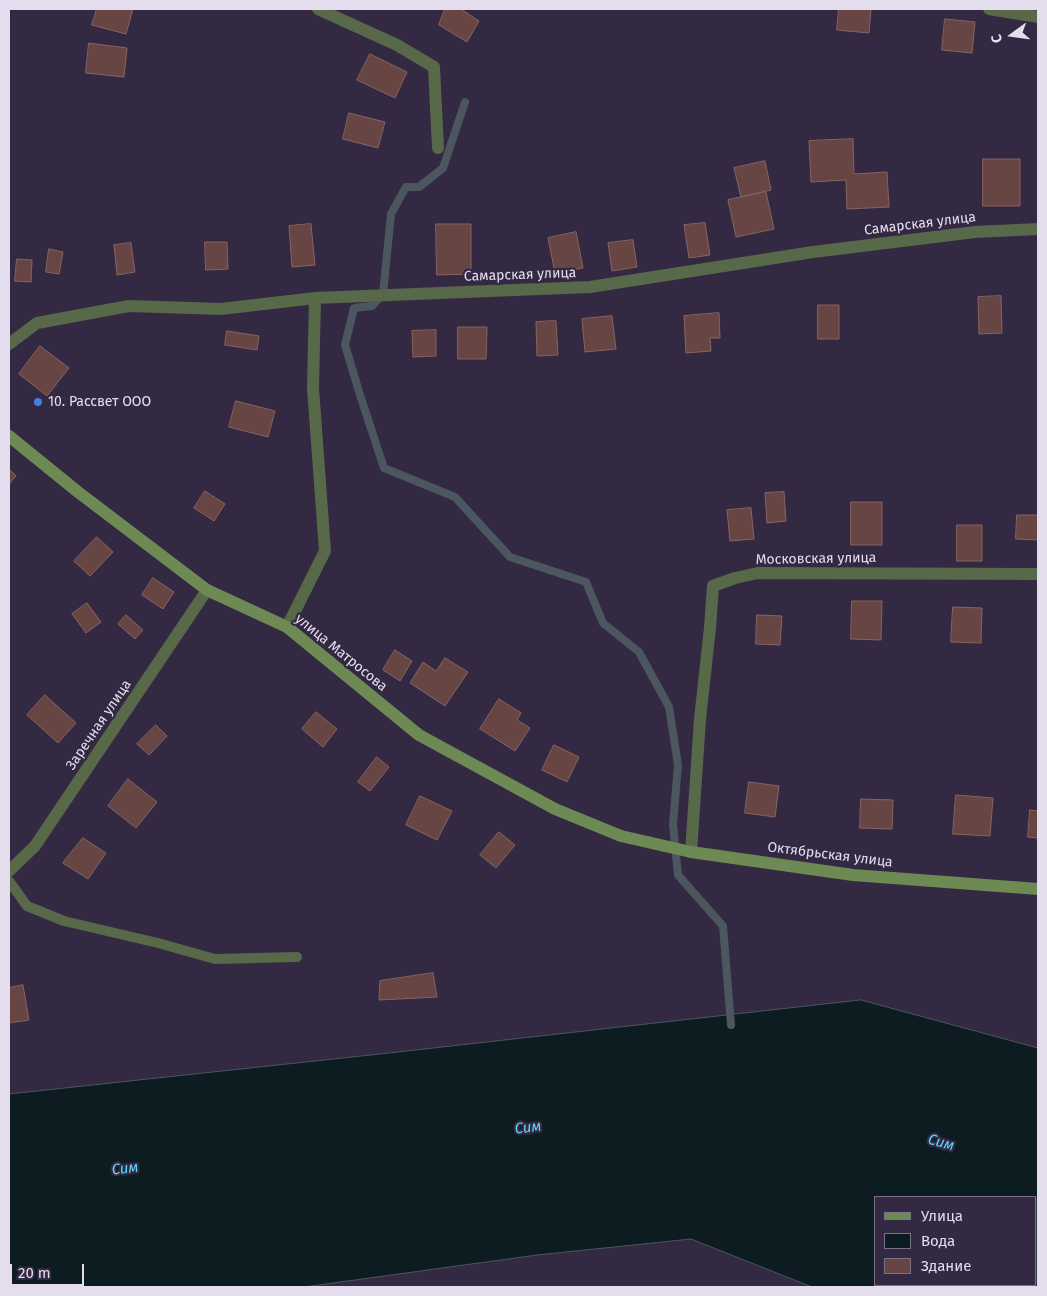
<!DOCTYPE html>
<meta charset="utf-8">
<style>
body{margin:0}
#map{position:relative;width:1047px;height:1296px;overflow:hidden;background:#332943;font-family:"Fira Sans",sans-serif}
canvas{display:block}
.frame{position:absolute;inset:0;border:10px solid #e3ddee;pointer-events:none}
.legend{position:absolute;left:874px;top:1196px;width:162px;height:90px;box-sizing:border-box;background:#332943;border:1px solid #797187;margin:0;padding:6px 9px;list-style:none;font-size:15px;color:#e3ddee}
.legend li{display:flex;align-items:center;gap:10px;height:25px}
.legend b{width:25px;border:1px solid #797187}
.north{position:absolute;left:987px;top:10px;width:50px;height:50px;-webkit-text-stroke:4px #332943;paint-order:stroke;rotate:256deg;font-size:14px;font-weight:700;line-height:20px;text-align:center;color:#e3ddee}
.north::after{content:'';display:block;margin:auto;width:18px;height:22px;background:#e3ddee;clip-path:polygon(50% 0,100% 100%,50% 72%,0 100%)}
.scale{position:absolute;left:10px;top:1264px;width:74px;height:22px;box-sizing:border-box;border:2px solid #e3ddee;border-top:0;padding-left:6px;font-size:15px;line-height:18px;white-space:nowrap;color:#e3ddee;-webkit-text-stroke:4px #332943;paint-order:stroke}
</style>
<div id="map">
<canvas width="1047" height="1296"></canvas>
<div class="frame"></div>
<ul class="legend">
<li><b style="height:6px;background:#6d8954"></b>Улица</li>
<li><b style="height:14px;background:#0c1c21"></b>Вода</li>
<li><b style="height:14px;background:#664542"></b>Здание</li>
</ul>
<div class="north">С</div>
<div class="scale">20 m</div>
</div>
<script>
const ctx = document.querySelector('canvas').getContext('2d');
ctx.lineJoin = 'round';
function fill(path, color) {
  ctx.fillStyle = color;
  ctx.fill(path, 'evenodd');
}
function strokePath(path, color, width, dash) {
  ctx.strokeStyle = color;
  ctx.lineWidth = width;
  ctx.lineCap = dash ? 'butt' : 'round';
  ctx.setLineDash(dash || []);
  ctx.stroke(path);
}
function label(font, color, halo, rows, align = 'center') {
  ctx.font = font + ' "Fira Sans",sans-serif';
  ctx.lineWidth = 4.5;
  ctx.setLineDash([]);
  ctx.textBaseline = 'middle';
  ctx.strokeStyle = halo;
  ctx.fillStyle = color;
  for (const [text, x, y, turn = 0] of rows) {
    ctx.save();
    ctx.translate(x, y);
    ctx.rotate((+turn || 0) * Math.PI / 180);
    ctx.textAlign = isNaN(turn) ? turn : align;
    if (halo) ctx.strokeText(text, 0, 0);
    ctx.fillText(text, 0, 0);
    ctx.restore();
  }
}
const water = new Path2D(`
 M861 1000 1038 1048V1287H812L691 1239 537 1255 304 1287H9V1094L389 1053ZM876 1197H1036V1285H876Z`);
const stream = new Path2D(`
 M465 102 443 168 419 187H406L391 214 383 294 372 306 354 308 345 345 360 395 384 468 455 497 510 557 586 582 603 623 639 652 669 707 678 765 673 824 678 875 723 926 731 1025`);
const building = new Path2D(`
 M97 9H133L126 34 92 25Z
 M445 9H461L479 21 467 42 439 25Z
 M839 9H871L869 33 837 30Z
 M945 19 975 22 972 53 942 50Z
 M89 43 127 48 124 77 86 73Z
 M370 54 407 72 395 98 357 80Z
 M349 113 385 122 378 148 343 139Z
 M853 139 854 174 887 172 889 207 847 209 846 180 811 182 809 141Z
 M983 159H1020V206H983Z
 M765 161 771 190 741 197 734 168Z
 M766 192 774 229 736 237 728 200Z
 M705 223 710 255 689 258 684 225Z
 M311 224 315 265 292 267 289 226Z
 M436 224H471V274L437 275Z
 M576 232 583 268 555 273 548 238Z
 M633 240 637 267 612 271 608 243Z
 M205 242H227L228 269 206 270Z
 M131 243 135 272 117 275 114 245Z
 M49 249 63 252 59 274 46 272Z
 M17 259 32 260 31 282 15 281Z
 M1001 296 1002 333 979 334 978 297Z
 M818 305H839V339H818Z
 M719 313 720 338H710L711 351 686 353 684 316Z
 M612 316 616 349 585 352 582 319Z
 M556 321 558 355 537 356 536 322Z
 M458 327H487L486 359H458Z
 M436 330V356L413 357 412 331Z
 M227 331 259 336 257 350 225 345Z
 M40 346 69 368 47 396 19 374Z
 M236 401 275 411 268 437 229 427Z
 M9 469 16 476 9 484Z
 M205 491 225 504 214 521 194 508Z
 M784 492 786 521 767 523 765 493Z
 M851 502H882V545H851Z
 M751 508 754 539 730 541 727 510Z
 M1017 515H1038V540L1016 539Z
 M957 525H982V561H957Z
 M97 537 113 552 90 576 74 561Z
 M153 578 174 592 163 609 142 595Z
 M852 601H882L881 640 851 639Z
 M87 603 101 622 86 633 72 614Z
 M953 607 982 608 981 643 951 642Z
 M126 615 143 630 135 639 118 624Z
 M757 615 782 616 780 645 756 644Z
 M395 650 412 661 400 681 383 670Z
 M445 658 468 672 445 706 410 683 423 662 436 671Z
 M45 695 76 723 58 743 27 715Z
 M499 699 521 713 517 720 530 728 515 751 480 729Z
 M316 712 337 729 323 747 302 729Z
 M156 725 167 736 149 755 137 744Z
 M554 745 579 757 567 782 542 770Z
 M377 757 389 767 370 791 358 782Z
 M128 779 157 802 136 828 108 806Z
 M749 782 779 786 775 817 745 813Z
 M956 795 993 798 990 836 953 834Z
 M420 796 452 811 437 840 406 825Z
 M861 799 893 800 892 829 860 828Z
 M1030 810 1038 811V838L1028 837Z
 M499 832 515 845 496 868 480 855Z
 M83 838 106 853 88 879 63 863Z
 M433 973 437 997 379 1000 380 981Z
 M23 985 29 1020 9 1023V988Z`);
const lane = new Path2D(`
 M9 881 27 906 64 921 158 943 215 959 297 957`);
const street = new Path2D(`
 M318 9 397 45 434 67 438 148
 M989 9 1038 17
 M9 344 37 323 129 306 221 309 315 298 590 287 813 252 975 232 1038 229
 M287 627 325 551 313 388 315 298
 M691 852 700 719 710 628 713 586 735 578 758 573 1038 574
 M9 871 35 846 207 590`);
const secondary = new Path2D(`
 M9 436 78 492 207 590 287 627 419 735 555 809 621 836 691 852 853 875 1038 889`);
const markers = [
 [38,402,5,"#3f7fe0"]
];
const streetNames = [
 ["Самарская улица",920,224,-7],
 ["Самарская улица",520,275,-2],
 ["Московская улица",816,559,-1],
 ["улица Матросова",341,653,39],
 ["Заречная улица",99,725,-56],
 ["Октябрьская улица",830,855,7]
];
const poiNames = [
 ["10. Рассвет ООО",48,402]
];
const waterNames = [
 ["Сим",528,1128,-6],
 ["Сим",941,1143,16],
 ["Сим",125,1169,-6]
];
fill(water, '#0c1c21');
strokePath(water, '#4c565e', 1);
strokePath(stream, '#4c565e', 8);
fill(building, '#664542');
strokePath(building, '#886461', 1);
strokePath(lane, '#576948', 10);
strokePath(street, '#576948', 12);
strokePath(secondary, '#6d8954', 12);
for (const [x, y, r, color] of markers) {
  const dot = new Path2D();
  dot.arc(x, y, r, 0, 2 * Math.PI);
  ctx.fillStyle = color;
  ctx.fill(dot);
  strokePath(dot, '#332943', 2);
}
label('14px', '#e3ddee', '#332943', streetNames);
label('14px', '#e3ddee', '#332943', poiNames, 'left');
label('italic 15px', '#5bdbfc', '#332943', waterNames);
</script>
